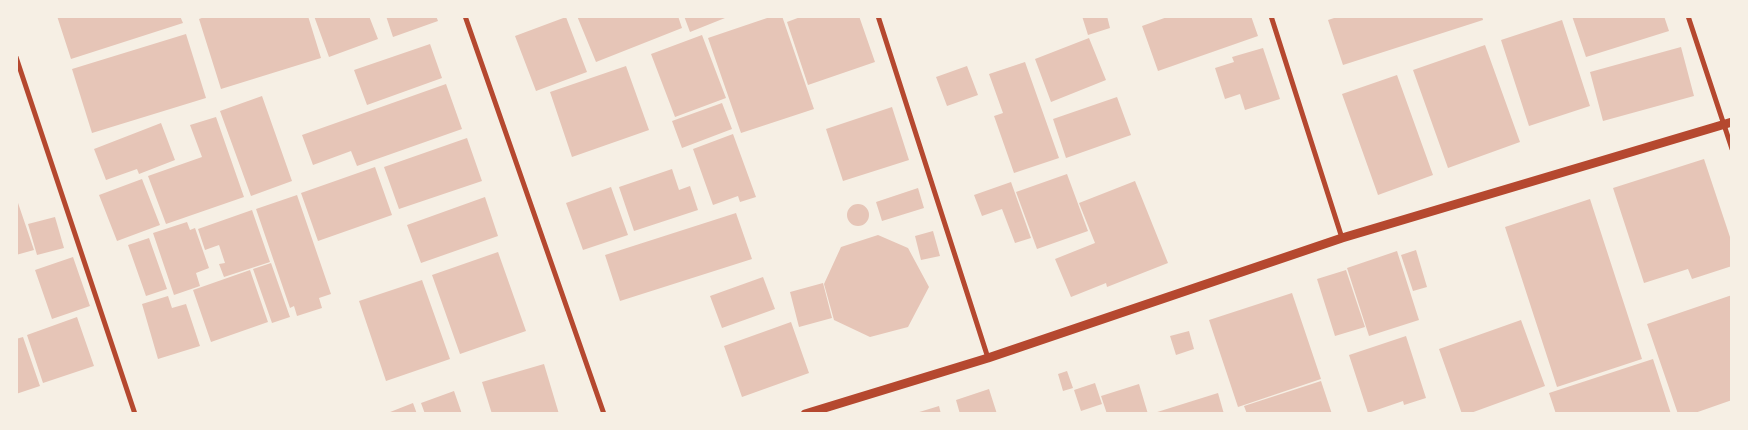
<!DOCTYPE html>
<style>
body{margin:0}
#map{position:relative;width:1748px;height:430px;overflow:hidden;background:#f6efe4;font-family:"PT Sans",sans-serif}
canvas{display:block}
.frame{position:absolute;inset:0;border:18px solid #f6efe4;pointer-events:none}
</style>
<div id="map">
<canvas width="1748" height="430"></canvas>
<div class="frame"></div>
</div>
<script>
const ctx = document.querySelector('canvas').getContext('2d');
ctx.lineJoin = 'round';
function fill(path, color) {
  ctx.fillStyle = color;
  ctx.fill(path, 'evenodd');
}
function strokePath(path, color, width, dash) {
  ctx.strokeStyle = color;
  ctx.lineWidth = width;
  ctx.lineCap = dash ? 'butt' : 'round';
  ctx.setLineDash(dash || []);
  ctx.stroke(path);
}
const building = new Path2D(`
 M57 16H180L183 23 71 59Z
 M207 16H308L321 58 221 89 199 19Z
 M314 16H369L378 39 329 57Z
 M386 16H436L438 21 393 37Z
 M577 16H678L682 28 596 62Z
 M684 16H730L690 32Z
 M773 16H782L814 109 741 133 708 38Z
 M803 16H859L875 62 808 85 787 22Z
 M1082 16H1107L1110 28 1088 35Z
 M1170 16H1251L1258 36 1158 71 1142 26Z
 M1340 16H1482L1483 20 1343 65 1328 20Z
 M1572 16H1664L1669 31 1586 57Z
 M566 17 587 72 536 91 515 36Z
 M1562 20 1590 106 1529 126 1501 40Z
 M186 34 206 98 92 133 72 69Z
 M702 35 726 98 675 117 651 54Z
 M1089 38 1106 80 1051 102 1035 59Z
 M430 44 442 78 367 105 354 70Z
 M1485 45 1520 142 1448 168 1413 70Z
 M1681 47 1694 96 1603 121 1590 72Z
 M1263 48 1280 99 1245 110 1240 94 1225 99 1215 68 1234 62 1232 57Z
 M1025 62 1059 158 1014 173 994 116 1003 113 989 74Z
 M626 66 649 130 572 157 550 92Z
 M967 66 978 95 947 106 936 77Z
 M1397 75 1433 175 1378 195 1342 94Z
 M446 84 462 129 357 166 351 151 313 165 302 135Z
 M262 96 292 181 251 196 220 111Z
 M1117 97 1131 135 1066 158 1053 119Z
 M722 103 732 129 682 148 672 121Z
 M892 107 909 160 843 181 826 129Z
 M216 117 244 197 166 224 148 176 202 157 190 125Z
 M161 123 175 160 139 174 137 169 106 180 94 149Z
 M733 134 756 197 740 202 738 196 713 205 693 149Z
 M467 138 482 181 399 209 384 167Z
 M1704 159 1732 243V266L1692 279 1688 269 1644 283 1613 188Z
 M375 167 392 215 318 241 301 193Z
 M672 169 679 190 690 186 698 210 634 231 619 187Z
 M1067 174 1088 231 1037 249 1016 192Z
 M142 179 160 225 117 241 99 195Z
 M1135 181 1168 263 1107 287 1106 283 1071 297 1055 259 1095 243 1079 203Z
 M1011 182 1031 238 1015 243 1002 209 982 216 974 195Z
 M611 187 628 235 583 250 566 203Z
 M918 188 924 208 882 221 876 202Z
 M297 195 331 294 319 298 322 308 297 316 294 306 290 308 256 209Z
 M16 197 34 250 16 255Z
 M485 197 498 236 421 263 407 225Z
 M1590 199 1642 359 1557 387 1505 227Z
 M847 215a11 11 0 1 1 22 0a11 11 0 1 1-22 0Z
 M252 210 270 262 224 277 219 264 225 263 219 245 205 250 198 229Z
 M736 213 752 259 620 301 605 255Z
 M55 217 64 248 37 255 28 224Z
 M187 222 190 230 195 228 209 268 196 273 200 286 174 295 153 233Z
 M933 231 940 256 921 260 915 236Z
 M878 235 908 248 929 287 908 327 870 337 834 320 824 284 841 247Z
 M149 238 167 289 146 296 128 245Z
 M1416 250 1427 287 1413 291 1401 255Z
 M1397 251 1419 320 1369 336 1347 268Z
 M498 252 526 331 460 354 432 275Z
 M73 257 90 306 52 319 35 270Z
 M271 263 290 317 272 323 253 269Z
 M250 270 268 322 211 342 193 290Z
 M1346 270 1365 327 1335 336 1317 279Z
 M763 277 775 309 722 328 710 296Z
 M422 280 450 359 386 381 359 301Z
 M823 283 832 318 799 327 790 292Z
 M1292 293 1321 379 1238 407 1209 320Z
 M1732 295V400L1692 414H1678L1647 324Z
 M168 296 172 308 186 304 200 346 158 359 142 304Z
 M77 317 94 366 43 383 27 335Z
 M1521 320 1545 386 1468 414H1462L1439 349Z
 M791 322 809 373 742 397 724 346Z
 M1189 331 1194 349 1176 355 1170 336Z
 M1406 336 1426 398 1404 405 1403 401 1368 413 1349 355Z
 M23 337 40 386 16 394V339Z
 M1653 359 1671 414H1556L1549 393Z
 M544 364 559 414H492L482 382Z
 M1067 371 1073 388 1063 391 1058 374Z
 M1321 381 1332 414H1247L1244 406Z
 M1095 383 1102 404 1081 411 1074 390Z
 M1139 384 1148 414H1107L1101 396Z
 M989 389 997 414H960L956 400Z
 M454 391 462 414H425L421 403Z
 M1218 393 1224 414H1154V413Z
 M413 403 417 414H385Z
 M939 406 941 414H916V413Z`);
const minor = new Path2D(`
 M465 16 604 414
 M878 16 988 358
 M1271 16 1342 238
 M1688 16 1732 149
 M16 57 135 414`);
const tertiary = new Path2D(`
 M805 414 988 358 1342 238 1732 122`);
fill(building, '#e6c5b7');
strokePath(minor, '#b5482f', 5);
strokePath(tertiary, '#b5482f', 9);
</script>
